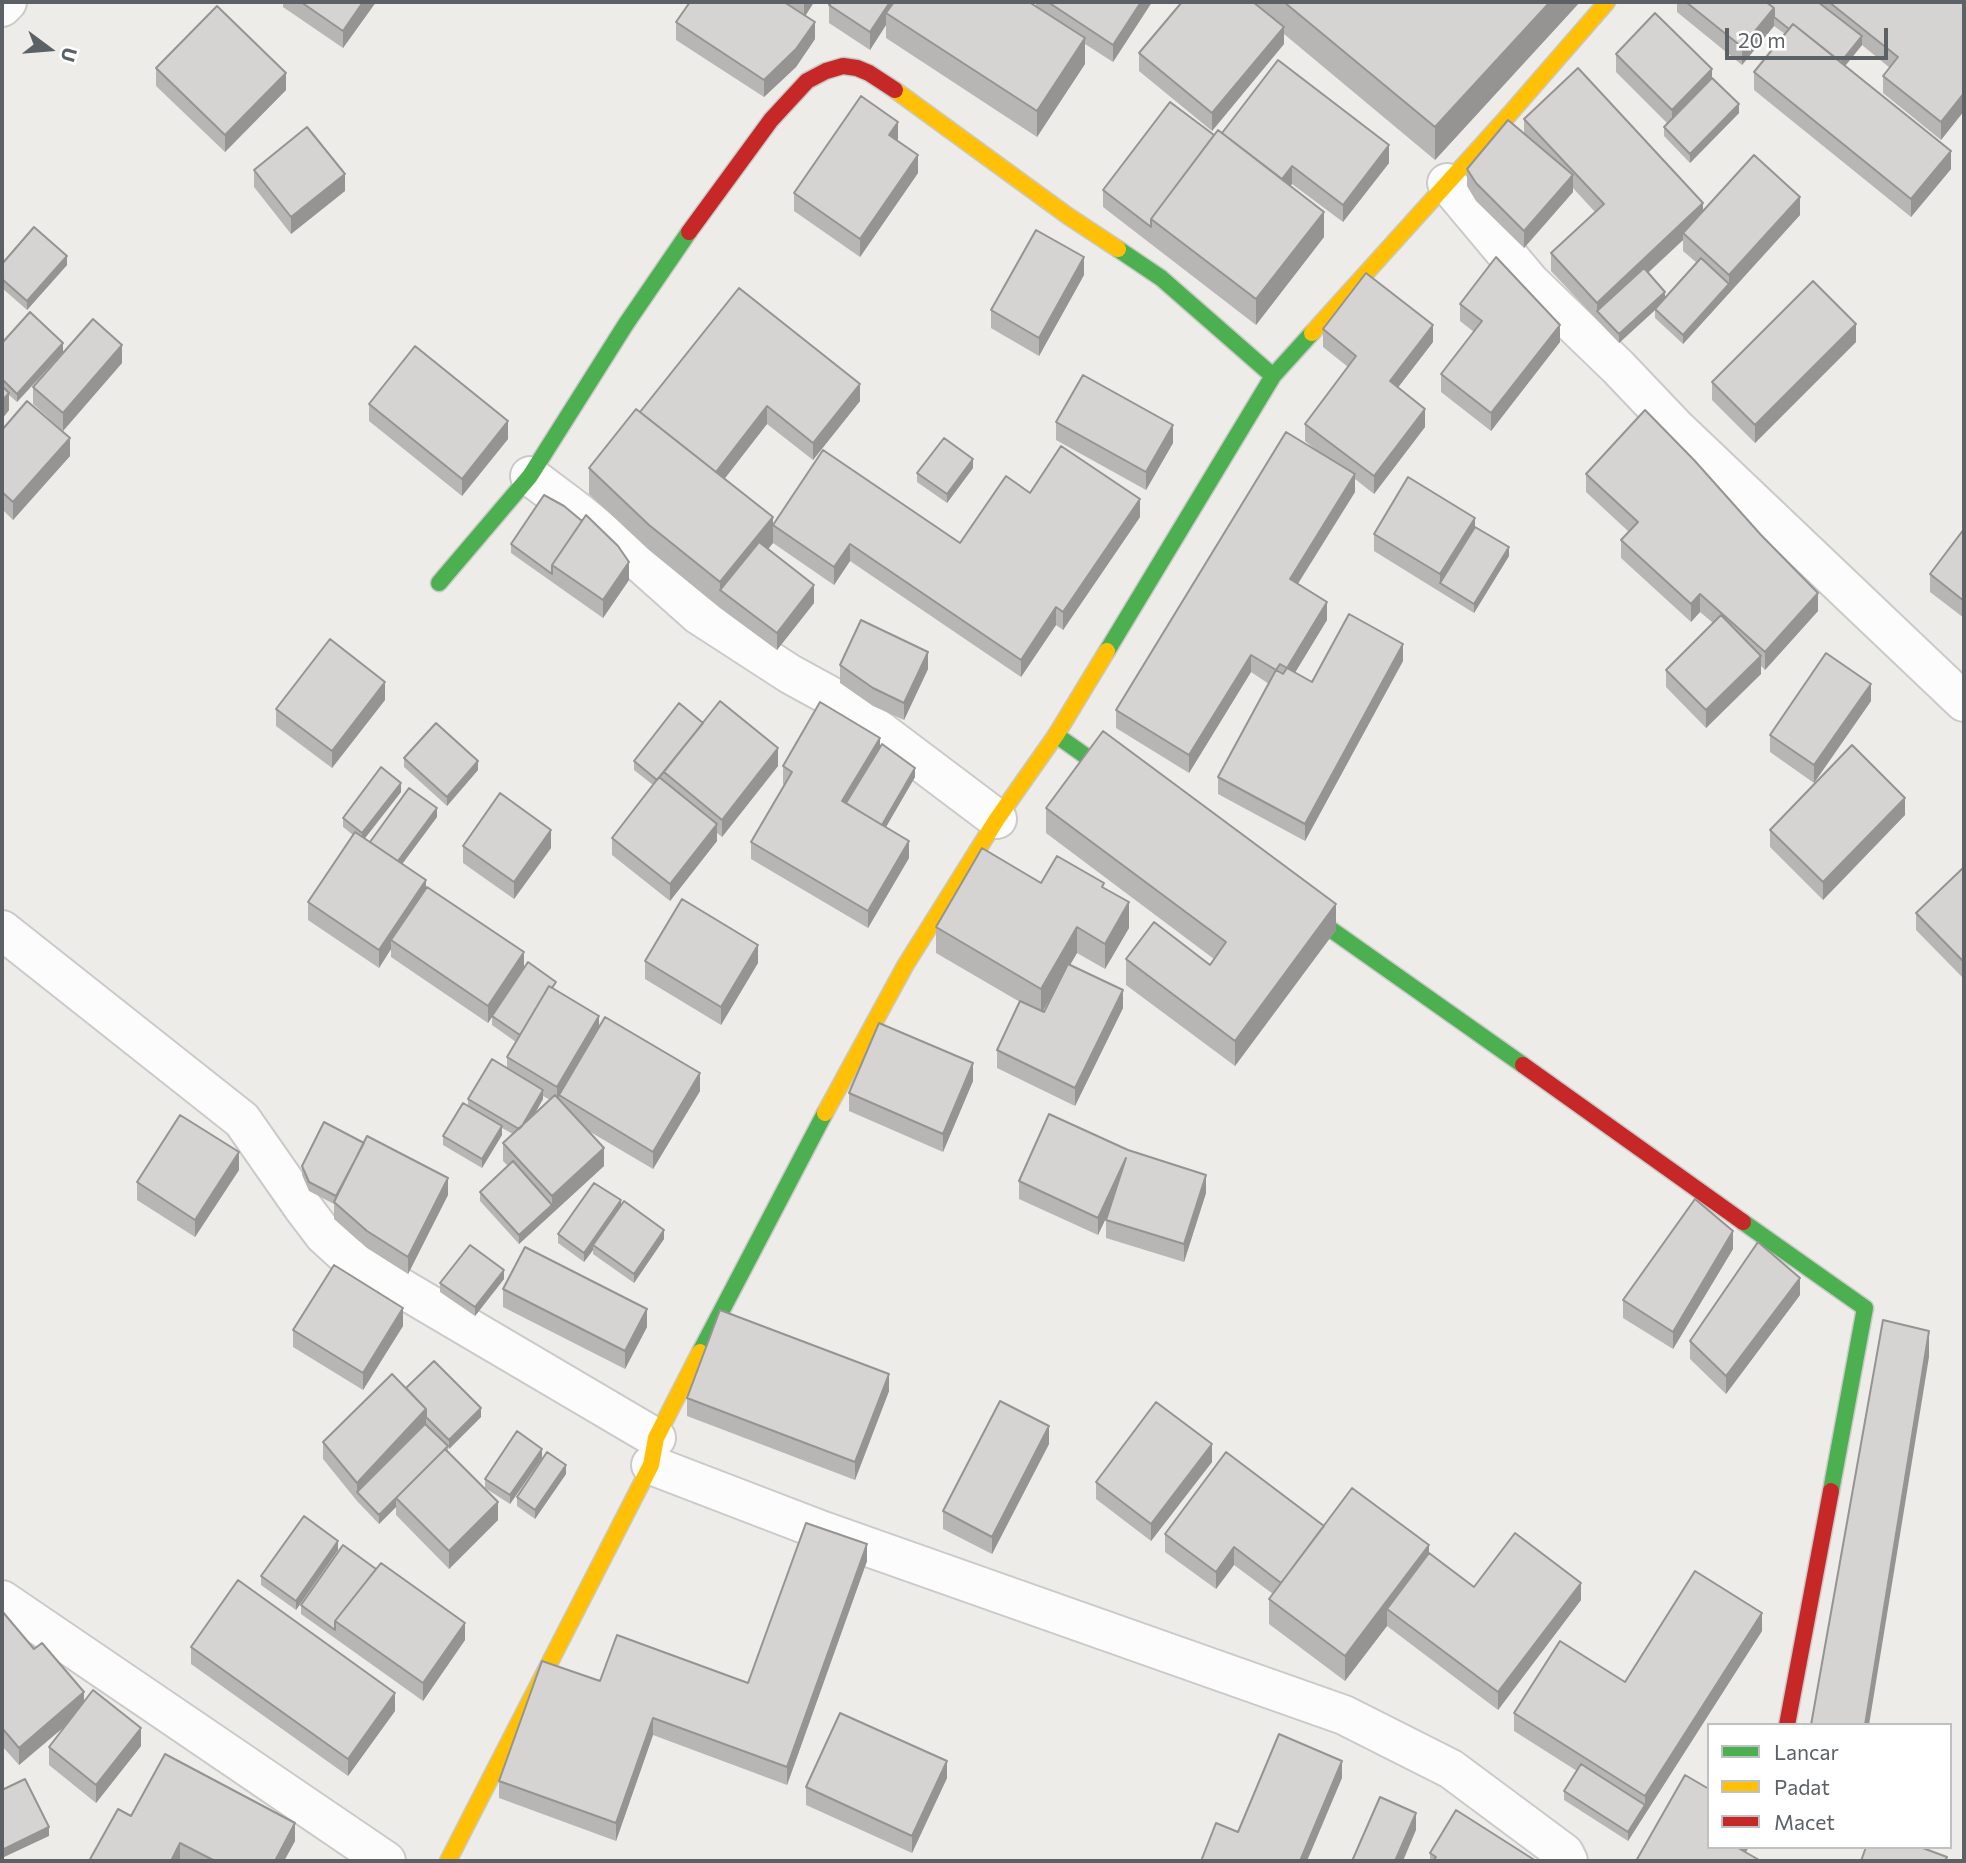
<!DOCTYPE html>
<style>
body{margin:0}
#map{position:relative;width:1966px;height:1863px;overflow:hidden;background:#edece8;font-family:Commissioner,sans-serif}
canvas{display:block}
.frame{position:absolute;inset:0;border:4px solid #5c6166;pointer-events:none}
.legend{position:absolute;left:1707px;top:1723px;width:245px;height:126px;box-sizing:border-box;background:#fff;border:2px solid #bec0c2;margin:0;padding:9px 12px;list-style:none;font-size:21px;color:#5c6166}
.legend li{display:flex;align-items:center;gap:14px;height:35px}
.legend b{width:35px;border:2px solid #bec0c2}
.north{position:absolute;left:14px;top:14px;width:70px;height:70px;-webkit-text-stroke:5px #fff;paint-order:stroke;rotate:106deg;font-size:19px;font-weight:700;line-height:28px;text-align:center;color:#5c6166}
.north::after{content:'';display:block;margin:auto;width:24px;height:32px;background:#5c6166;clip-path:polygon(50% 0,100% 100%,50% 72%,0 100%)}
.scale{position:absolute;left:1725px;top:28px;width:163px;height:32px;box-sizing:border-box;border:4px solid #5c6166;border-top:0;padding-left:9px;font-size:21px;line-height:24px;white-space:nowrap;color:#5c6166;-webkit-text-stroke:5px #fff;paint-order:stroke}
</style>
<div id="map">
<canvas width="1966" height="1863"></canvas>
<div class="frame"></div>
<ul class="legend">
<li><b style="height:9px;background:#4caf50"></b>Lancar</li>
<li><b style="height:9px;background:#ffc107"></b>Padat</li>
<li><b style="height:9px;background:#c62828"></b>Macet</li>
</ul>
<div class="north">U</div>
<div class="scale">20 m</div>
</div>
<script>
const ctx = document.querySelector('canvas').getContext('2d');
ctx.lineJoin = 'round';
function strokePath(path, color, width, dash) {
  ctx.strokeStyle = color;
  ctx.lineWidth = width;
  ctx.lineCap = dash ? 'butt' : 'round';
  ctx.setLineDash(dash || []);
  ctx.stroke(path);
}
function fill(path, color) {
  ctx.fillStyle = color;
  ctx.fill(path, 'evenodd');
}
const street = new Path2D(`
 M2 7 7 2
 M1447 183 1530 282 1618 367 1676 428 1964 702
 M530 476 578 512 643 565 699 615 790 674 843 703 997 819
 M2 930 242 1120 302 1206 324 1235 347 1256 656 1438
 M651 1465 823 1531 1344 1715 1451 1769 1564 1853 1568 1861
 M2 1600 386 1861`);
const fast = new Path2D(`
 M1118 249 1161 278 1273 376
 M439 583 530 476 626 324 689 232
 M1107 651 1273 376 1312 333
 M1056 735 1128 786
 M1292 902 1523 1065
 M1743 1222 1865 1308 1831 1491
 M700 1352 825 1113`);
const slow = new Path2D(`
 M895 90 1068 216 1118 249
 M1312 333 1507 117 1607 2
 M825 1113 905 966 997 819 1056 735 1107 651
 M448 1861 651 1465 656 1438 700 1352`);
const jam = new Path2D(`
 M689 232 771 120 807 81 826 71 843 66 857 68 869 73 895 90
 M1523 1065 1743 1222
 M1787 1725 1831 1491`);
const wall = new Path2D(`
 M283 2H376L343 48 283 7Z
 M690 2H814L805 16 815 39 796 67 764 97 676 40V22Z
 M1036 2H1152L1113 62 1085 44V64L1037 137 886 38V25L870 50 829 23V5L1036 6Z
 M1182 2H1580L1435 160 1284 34V44L1212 131 1139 71V53Z
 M1677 2H1964V111L1941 140 1883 93V76L1890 68 1862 45 1845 66 1951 169 1911 217 1754 90V72L1785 34 1774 26 1742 65 1677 12Z
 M1616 54 1712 78 1739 113 1690 163 1664 136V127L1667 123 1616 72Z
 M156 68 286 90 225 152 156 86Z
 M1524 119 1703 210 1800 215 1683 344 1655 318V310L1619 343 1551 271V253L1595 212 1573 188V192L1524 248 1476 201 1467 186V169L1524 134ZM1683 240V251L1697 263 1665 299 1648 273Z
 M1222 133 1389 163 1343 222 1292 184 1290 186 1324 237 1256 325 1103 207V190L1214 135Z
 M898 139 897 141 918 173 860 257 794 211V193Z
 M254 170 345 191 291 234 254 187Z
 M2 264 67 265 27 310 2 288Z
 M1084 275 1039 356 991 328V310Z
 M1460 304 1560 342 1491 431 1441 392V374L1474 332 1460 321Z
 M1323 329 1433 342 1398 387 1425 427 1374 494 1355 479V492L1298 584 1327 620 1295 672 1312 682 1403 661 1305 841 1218 794V777L1269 684 1251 672 1189 773 1116 728V710L1321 454 1305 441V424L1348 367 1323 347Z
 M1856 342 1755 443 1712 400V382Z
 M2 343 63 352 17 402 9 395V410L2 419Z
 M122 363 63 431 33 404V387Z
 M860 401 813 460 767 424 724 479 773 525 960 543 1030 493 1140 517 1063 630 1056 625 1021 677 850 561 834 585 773 543 768 549 814 603 777 650 720 608 649 550 589 494V468L640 412Z
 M369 404 508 439 462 496 369 421Z
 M1056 422 1173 443 1146 490 1056 440Z
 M2 430 70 456 13 520 2 509Z
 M973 468 947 503 917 482V473Z
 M1586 474 1818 611 1765 670 1761 666V674L1706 728 1666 687V670L1713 623 1700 612 1691 622 1621 558V540L1629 532 1586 492Z
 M1475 527 1509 556 1474 613 1374 551V534Z
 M1964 529V618L1930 592V574Z
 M511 544 629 580 603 618 511 553Z
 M840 665 928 669 904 720 873 706 840 683Z
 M385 700 332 768 276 726V709Z
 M1871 701 1814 783 1770 752V735Z
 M703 723 778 766 722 837 717 833V841L670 901 612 855V838L653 785 634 770V761Z
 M880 747 915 777 886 827 909 858 868 928 751 859V842L784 785 783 784V766Z
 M404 758 478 770 447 806 404 767Z
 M401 792 365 838 370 842 437 817 402 864 426 888 524 967 556 990 599 1026 700 1091 653 1169 587 1130 604 1166 519 1244 480 1201V1192L508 1166 503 1161V1143L513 1134 502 1128V1135L482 1168 443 1145V1136L468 1106V1099L507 1069V1057L516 1042 492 1025V1017L488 1023 391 957V949L379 968 308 920V902L353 835 343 827V818ZM543 1096 550 1100 534 1115 543 1099Z
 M1046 808 1336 930 1235 1066 1126 985V959L1210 965 1214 959 1046 833Z
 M1905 815 1823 900 1770 847V830Z
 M463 846 551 848 514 899 463 863Z
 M1964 867V979L1916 930V913Z
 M1041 883 1104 888 1129 928 1105 969 1077 953 1070 965 1123 1008 1075 1106 997 1068V1050L1020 1002 936 953V927ZM1053 993 1044 1012H1042Z
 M645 961 758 963 721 1025 645 979Z
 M973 1081 943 1152 849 1111V1093Z
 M302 1166 448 1195 408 1274 367 1248 334 1219V1204L309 1191 302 1175Z
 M239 1170 195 1237 137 1200V1182Z
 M1019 1181 1206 1193 1184 1262 1106 1238V1220L1109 1211 1098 1235 1019 1199Z
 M621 1206 664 1239 634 1283 593 1254V1250L584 1262 558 1243V1234Z
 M1733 1249 1673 1349 1623 1318V1300Z
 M504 1279 475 1316 440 1292V1283Z
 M503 1289 647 1327 625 1369 503 1307Z
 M1800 1295 1726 1394 1690 1359V1341Z
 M403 1326 363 1390 293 1347V1330Z
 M406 1388 481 1417 449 1449 448 1447V1451L498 1520 449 1569 396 1515V1507L379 1524 357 1501 323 1459V1442Z
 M889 1391 855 1480 687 1416V1398Z
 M1049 1444 992 1554 943 1529V1511Z
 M542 1458 510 1504 485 1488V1479Z
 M1212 1462 1151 1541 1096 1499V1482Z
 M566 1474 535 1519 517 1506V1497Z
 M1324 1526 1429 1553 1474 1587 1581 1600 1498 1710 1387 1626 1345 1681 1269 1624V1599L1273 1594 1234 1565 1216 1589 1165 1552V1534Z
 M338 1550 296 1610 261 1585V1576Z
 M867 1561 787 1785 653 1735 616 1841 499 1798V1781L600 1681 748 1683Z
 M301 1605 465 1640 423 1701 301 1614Z
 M2 1611 34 1649 84 1702 141 1746 96 1803 49 1765V1747L65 1726 19 1765 2 1746Z
 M1762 1631 1628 1841 1564 1800V1791L1577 1771 1514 1731V1713L1625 1682Z
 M191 1647 395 1711 348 1776 191 1664Z
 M947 1778 912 1853 806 1805V1787Z
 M131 1816 295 1841 284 1861H182Z
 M1430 1853 1536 1861H1430Z`);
const shadedWall = new Path2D(`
 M363 2H376L343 48V31Z
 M804 2H814L804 18Z
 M890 2H901L886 13V25L870 50V32Z
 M1141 2H1152L1113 62V45Z
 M1550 2H1580L1435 160V127Z
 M1774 8V26L1742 65V47Z
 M815 22V39L796 67 764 97V80Z
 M1284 27V44L1212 131V113Z
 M1862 36V45L1837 76V67Z
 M1085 38V64L1037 137V111Z
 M1712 69V87L1672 128V110Z
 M286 73V90L225 152V135Z
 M1964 93V111L1941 140V122Z
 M1739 104V113L1690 163V154Z
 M898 122V139L889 153V135Z
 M1389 145V163L1343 222V205Z
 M1951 151V169L1911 217V199Z
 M918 155V173L860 257V239Z
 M1292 166V184L1278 202V184Z
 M345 174V191L291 234V217Z
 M1573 175V192L1524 248V231Z
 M1800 197V215L1683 344V335L1729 284V275Z
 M1703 203V221L1683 233V240L1601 316 1597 311V303Z
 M1324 212V237L1256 325V299Z
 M67 256V265L27 310V301Z
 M1084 257V275L1039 356V338Z
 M1665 292V301L1619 343V334Z
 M1856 324V342L1755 443V425Z
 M1433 325V342L1390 398V381Z
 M1560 325V342L1491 431V413Z
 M63 343V352L17 402V394Z
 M122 345V363L63 431V413Z
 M860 384V401L813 460V443Z
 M9 393V410L2 419V401Z
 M767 406V424L712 495V477Z
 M1425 409V427L1374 494V476Z
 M508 421V439L462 496V479Z
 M1173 425V443L1146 490V472Z
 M70 438V456L13 520V502Z
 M973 459V468L947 503V494Z
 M1355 474V492L1290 596V579Z
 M1140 499V517L1063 630V612Z
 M773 517V543L729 597 720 590V582Z
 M1475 518V536L1440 583V574Z
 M850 544V561L834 585V567Z
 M1509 547V556L1474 613V604Z
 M629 562V580L603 618V600Z
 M814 585V603L777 650V633Z
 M1818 593V611L1765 670V652Z
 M1700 594V612L1691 622V604Z
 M1327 602V620L1287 686V668Z
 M1056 607V625L1021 677V660Z
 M1403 644V661L1305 841V824Z
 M928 652V669L904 720V703Z
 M1251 655V672L1189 773V755Z
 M1761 656V674L1706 728V710Z
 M385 682V700L332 768V751Z
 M1871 684V701L1814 783V765Z
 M880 738V755L842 810V801Z
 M778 748V766L722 837V820Z
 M478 761V770L447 806V797Z
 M915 768V777L879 839V830Z
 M401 783V792L362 842V833Z
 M1905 798V815L1823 900V882Z
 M437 808V817L397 871V862Z
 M717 824V841L670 901V884Z
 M551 830V848L514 899V882Z
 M909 841V858L868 928V911Z
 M426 880V898L391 940V949L379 968V950Z
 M1129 902V928L1105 969V944Z
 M1336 904V930L1235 1066V1041Z
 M1077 927V953L1041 1014V989Z
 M758 945V963L721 1025V1007Z
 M524 952V970L488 1023V1006Z
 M1123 990V1008L1075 1106V1088Z
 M599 1016V1034L559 1095V1102L557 1105V1087Z
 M973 1063V1081L943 1152V1134Z
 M700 1073V1091L653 1169V1152Z
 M543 1090V1099L520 1139V1130Z
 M502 1126V1135L482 1168V1159Z
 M604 1148V1166L519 1244V1235L552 1205V1196Z
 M239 1152V1170L195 1237V1220Z
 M1126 1158V1176L1098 1235V1218Z
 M1206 1175V1193L1184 1262V1244Z
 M448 1178V1195L408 1274V1257Z
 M621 1200V1209L593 1245V1250L584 1262V1253Z
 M664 1230V1239L634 1283V1274Z
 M1733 1231V1249L1673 1349V1332Z
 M504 1270V1279L475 1316V1307Z
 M1800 1278V1295L1726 1394V1376Z
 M403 1308V1326L363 1390V1373Z
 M647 1309V1327L625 1369V1351Z
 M1929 1331V1357L1869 1725H1865Z
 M889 1374V1391L855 1480V1462Z
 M481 1408V1417L449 1449V1440Z
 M426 1409V1426L357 1492V1483Z
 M1049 1426V1444L992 1554V1537Z
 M1212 1444V1462L1151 1541V1524Z
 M542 1449V1458L510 1504V1495Z
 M566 1465V1474L535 1519V1510Z
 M396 1498V1507L379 1524V1515Z
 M498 1502V1520L449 1569V1551Z
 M338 1541V1550L296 1610V1601Z
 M867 1544V1561L787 1785V1767Z
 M1429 1545V1571L1387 1609V1626L1345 1681V1656Z
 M1234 1547V1565L1216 1589V1572Z
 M1581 1583V1600L1498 1710V1692Z
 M1762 1613V1631L1628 1841V1832L1645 1805V1796Z
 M465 1623V1640L423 1701V1683Z
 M84 1692V1710L19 1765V1748Z
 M395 1693V1711L348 1776V1759Z
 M653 1718V1735L616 1841V1823Z
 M141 1728V1746L96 1803V1785Z
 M947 1761V1778L912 1853V1836Z
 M1342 1761V1778L1307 1861H1300Z
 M1416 1813V1830L1403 1861H1395Z
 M295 1823V1841L284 1861H275Z
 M49 1827V1836L2 1858V1850Z
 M180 1843V1861H171Z
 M1739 1847H1749L1741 1861Z`);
const building = new Path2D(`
 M301 2H363L343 31Z
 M690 2H784L815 22 796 49 764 80 676 22Z
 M832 2H890L870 32 829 5Z
 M894 2H1029L1085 38 1037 111 886 13Z
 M1048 2H1141L1113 45Z
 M1182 2H1253L1284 27 1212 113 1139 53Z
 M1284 2H1550L1435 127Z
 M1686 2H1766L1774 8 1742 47Z
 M1766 2H1818L1862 36 1841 62 1793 24 1789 29 1774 17V8Z
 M1829 2H1964V93L1941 122 1883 76 1898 57Z
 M217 6 286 73 225 135 156 68Z
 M1655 13 1712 69 1672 110 1616 54Z
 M1793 24 1951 151 1911 199 1754 72Z
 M1278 60 1389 145 1343 205 1292 166 1282 179 1222 133Z
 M1578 68 1703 203 1597 303 1551 253 1604 204 1524 119Z
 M1712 78 1739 104 1690 154 1664 127Z
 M861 96 898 122 889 135 918 155 860 239 794 193Z
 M1170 102 1214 135 1151 219V227L1103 190Z
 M1508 120 1573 175 1524 231 1476 183 1467 169Z
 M307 127 345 174 291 217 254 170Z
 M1218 130 1324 212 1256 299 1151 219Z
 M1754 155 1800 197 1729 275 1683 233Z
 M34 227 67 256 27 301 2 279V264Z
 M1036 230 1084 257 1039 338 991 310Z
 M1496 257 1560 325 1491 413 1441 374 1482 321 1460 304Z
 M1701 258 1729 284 1683 335 1655 309Z
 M1644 268 1665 292 1619 334 1597 311Z
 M1366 273 1433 325 1390 381 1425 409 1374 476 1305 424 1356 356 1323 329Z
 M1813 281 1856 324 1755 425 1712 382Z
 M739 288 860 384 813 443 767 406 716 472 640 412Z
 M30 312 63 343 17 394 2 379V343Z
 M93 319 122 345 63 413 33 387Z
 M415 346 508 421 462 479 369 404Z
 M1083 375 1173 425 1146 472 1056 422Z
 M2 386 9 393 2 401Z
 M27 401 70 438 13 502 2 492V430Z
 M636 409 773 517 720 582 649 525 589 468Z
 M1645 410 1694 460 1761 535 1818 593 1765 652 1700 594 1691 604 1621 540 1638 522 1586 474Z
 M1286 432 1355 474 1290 579 1327 602 1287 668 1280 664 1276 670 1251 655 1189 755 1116 710Z
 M944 438 973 459 947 494 917 473Z
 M1061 446 1140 499 1063 612 1056 607 1021 660 850 544 834 567 773 525 823 450 960 543 1006 476 1030 493Z
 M1408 477 1475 518 1440 574 1374 534Z
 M544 495 564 506 582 521 552 565V574L511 544Z
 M586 515 618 546 629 562 603 600 552 565Z
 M1475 527 1509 547 1474 604 1440 583Z
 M1964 529V601L1930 574Z
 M759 542 814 585 777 633 720 590Z
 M1349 614 1403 644 1305 824 1218 777 1276 670 1283 674 1287 668 1312 682Z
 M1721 615 1761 656 1706 710 1666 670Z
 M861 620 928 652 904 703 873 688 840 665Z
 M330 639 385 682 332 751 276 709Z
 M1826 653 1871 684 1814 765 1770 735Z
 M720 701 778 748 722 820 664 772Z
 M820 702 880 738 842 801 909 841 868 911 751 842 792 772 783 766Z
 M679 703 703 723 657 780 634 761Z
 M436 723 478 761 447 797 404 758Z
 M1103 731 1336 904 1235 1041 1126 959 1154 922 1210 965 1226 942 1046 808Z
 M882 744 915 768 882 825 846 803Z
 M1852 745 1905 798 1823 882 1770 830Z
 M381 767 401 783 362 833 343 818Z
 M659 777 717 824 670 884 612 838Z
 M409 788 437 808 398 861 370 842Z
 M500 793 551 830 514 882 463 846Z
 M355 832 426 880 379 950 308 902Z
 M982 848 1041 883 1057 856 1104 883 1102 887 1129 902 1105 944 1077 927 1041 989 936 927Z
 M1964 867V962L1916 913Z
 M427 887 524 952 488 1006 391 940Z
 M682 899 758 945 721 1007 645 961Z
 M528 962 556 982 552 988 549 986 520 1035 492 1016Z
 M1068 964 1123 990 1075 1088 997 1050 1020 1001 1044 1012Z
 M549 986 599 1016 557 1087 507 1057Z
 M605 1017 700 1073 653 1152 559 1095Z
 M879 1023 973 1063 943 1134 849 1093Z
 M492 1059 543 1090 522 1126 519 1129 468 1099Z
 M555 1095 604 1148 552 1196 503 1143Z
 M463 1103 502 1126 482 1159 443 1136Z
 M1049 1114 1128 1150 1206 1175 1184 1244 1106 1220 1126 1158 1098 1218 1019 1181Z
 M180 1115 239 1152 195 1220 137 1182Z
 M324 1122 364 1143 336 1196 309 1182 302 1166Z
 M367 1136 448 1178 408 1257 367 1231 334 1202Z
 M513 1161 552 1205 519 1235 480 1192Z
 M594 1183 621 1200 584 1253 558 1234Z
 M1695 1199 1733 1231 1673 1332 1623 1300Z
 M624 1201 664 1230 634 1274 593 1245Z
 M1758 1242 1800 1278 1726 1376 1690 1341Z
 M470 1245 504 1270 475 1307 440 1283Z
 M525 1247 647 1309 625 1351 503 1289Z
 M334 1265 403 1308 363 1373 293 1330Z
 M720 1310 889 1374 855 1462 687 1398Z
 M1883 1320 1929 1331 1865 1725H1811Z
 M434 1361 481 1408 449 1440 426 1417V1409L406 1388Z
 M392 1374 426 1409 357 1483 323 1442Z
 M1000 1401 1049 1426 992 1537 943 1511Z
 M1156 1402 1212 1444 1151 1524 1096 1482Z
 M425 1424 448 1446 379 1515 357 1492Z
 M517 1431 542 1449 510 1495 485 1479Z
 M445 1449 498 1502 449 1551 396 1498Z
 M547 1452 566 1465 535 1510 517 1497Z
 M1226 1452 1324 1526 1281 1583 1234 1547 1216 1572 1165 1534Z
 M1352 1488 1429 1545 1345 1656 1269 1599Z
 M304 1516 338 1541 296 1601 261 1576Z
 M806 1523 867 1544 787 1767 653 1718 616 1823 499 1781 542 1661 600 1681 617 1635 748 1683Z
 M1515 1533 1581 1583 1498 1692 1387 1609 1429 1553 1474 1587Z
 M343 1545 376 1569 335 1621V1630L301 1605Z
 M381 1563 465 1623 423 1683 335 1621Z
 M1695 1571 1762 1613 1645 1796 1514 1713 1560 1641 1625 1682Z
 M238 1580 395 1693 348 1759 191 1647Z
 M2 1611 34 1649 42 1643 84 1692 19 1748 2 1728Z
 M93 1690 141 1728 96 1785 49 1747Z
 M840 1713 947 1761 912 1836 806 1787Z
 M1279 1734 1342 1761 1300 1861H1201L1216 1823 1238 1832Z
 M165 1754 295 1823 275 1861H215L180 1843 171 1861H89L118 1809 131 1816Z
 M1581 1764 1645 1805 1628 1832 1564 1791Z
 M1685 1775 1709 1789V1847H1739L1738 1848 1761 1861H1636Z
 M25 1779 49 1827 2 1850V1790Z
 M1380 1797 1416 1813 1395 1861H1352Z
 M1456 1810 1536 1861H1433L1436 1857 1430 1853Z
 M1866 1847H1920L1947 1857 1945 1861H1861Z`);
strokePath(street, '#cacaca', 42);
strokePath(fast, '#c9c9c8', 19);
strokePath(slow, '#c9c9c8', 19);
strokePath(jam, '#c9c9c8', 19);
strokePath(street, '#fcfcfc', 38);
strokePath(fast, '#4caf50', 16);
strokePath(slow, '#ffc107', 16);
strokePath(jam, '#c62828', 16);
fill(wall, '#b7b6b5');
fill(shadedWall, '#959493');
fill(building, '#d5d4d2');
strokePath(building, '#959493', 2);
</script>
